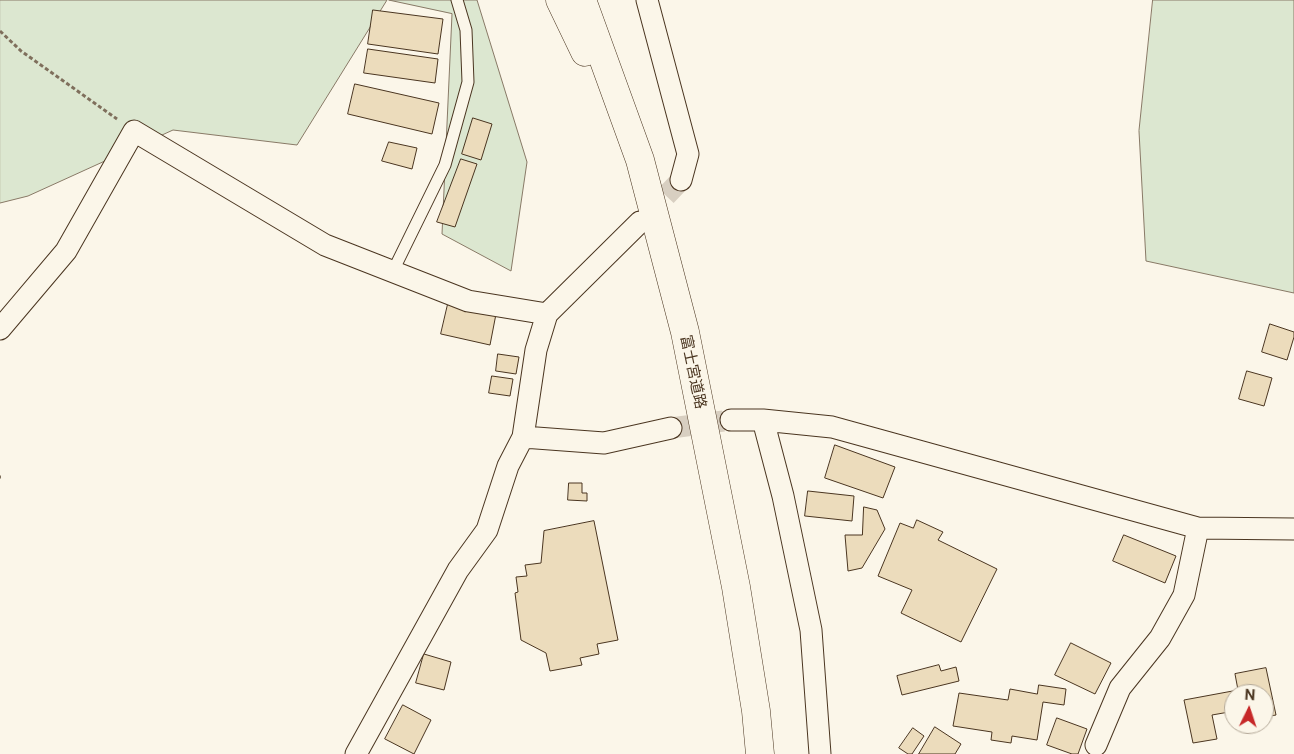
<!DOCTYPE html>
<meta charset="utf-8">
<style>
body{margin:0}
#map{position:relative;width:1294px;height:754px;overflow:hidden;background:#fbf6e9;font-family:"Public Sans",sans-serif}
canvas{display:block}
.north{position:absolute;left:1224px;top:684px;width:50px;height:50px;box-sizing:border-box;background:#fbf6e9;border:1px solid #b4a999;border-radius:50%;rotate:4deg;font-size:14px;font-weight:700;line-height:20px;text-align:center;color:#4a3520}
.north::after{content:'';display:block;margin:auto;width:18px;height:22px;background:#c62828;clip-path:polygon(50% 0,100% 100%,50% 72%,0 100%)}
</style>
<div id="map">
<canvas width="1294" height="754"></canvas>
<div class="north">N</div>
</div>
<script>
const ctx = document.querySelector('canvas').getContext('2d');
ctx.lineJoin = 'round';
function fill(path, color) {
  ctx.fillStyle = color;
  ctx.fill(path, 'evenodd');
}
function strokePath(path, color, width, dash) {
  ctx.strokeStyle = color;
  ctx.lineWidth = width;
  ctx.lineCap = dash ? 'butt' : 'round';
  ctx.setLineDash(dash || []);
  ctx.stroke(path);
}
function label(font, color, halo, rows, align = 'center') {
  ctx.font = font + ' "Public Sans","Noto Sans JP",sans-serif';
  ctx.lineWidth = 4;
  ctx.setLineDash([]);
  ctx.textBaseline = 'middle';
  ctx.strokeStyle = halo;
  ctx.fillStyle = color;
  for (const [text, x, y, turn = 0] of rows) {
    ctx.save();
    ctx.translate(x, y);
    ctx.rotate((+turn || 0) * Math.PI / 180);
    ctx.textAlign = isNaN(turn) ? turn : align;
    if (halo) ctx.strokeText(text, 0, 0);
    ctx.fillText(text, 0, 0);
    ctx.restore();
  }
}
const green = new Path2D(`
 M0 0H387L297 145 173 130 28 196 0 203Z
 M389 0H477L527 162 511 271 442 234 452 14Z
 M1153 0H1294V293L1146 261 1139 131Z`);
const building = new Path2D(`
 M373 10 443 19 438 54 368 44Z
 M368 49 438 59 435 83 364 73Z
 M355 84 439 103 432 134 348 114Z
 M473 118 492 124 481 160 462 154Z
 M389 142 417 148 412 169 382 161Z
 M461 159 477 164 455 227 437 222Z
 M448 304 496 314 490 345 441 334Z
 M1270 324 1294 332V337L1287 360 1262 352Z
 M498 354 519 357 516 374 496 371Z
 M1247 371 1272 378 1264 406 1239 399Z
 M492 376 513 379 510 396 489 393Z
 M835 445 895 467 883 498 825 478Z
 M569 483H582V493H587V501L568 500Z
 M808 491 854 496 852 521 805 516Z
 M864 507 877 510 885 529 862 568 848 571 845 535H862Z
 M917 520 943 532 938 540 997 569 961 642 901 613 912 590 878 576 900 523 913 528Z
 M594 521 618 640 597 644 599 654 580 658 582 665 550 671 546 653 521 640 515 593 518 592 516 577 527 576 525 565 541 563 544 531Z
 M1124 535 1176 556 1165 583 1113 561Z
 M1071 643 1111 663 1095 694 1055 675Z
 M424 654 451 662 444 690 416 683Z
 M939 665 941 671 956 667 959 681 902 695 897 676Z
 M1266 668 1276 715 1264 717V694H1234V723L1231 724 1229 712 1212 715 1217 739 1193 743 1184 700 1238 690 1235 674Z
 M1039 685 1066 689 1064 705 1043 702 1037 740 1012 736 1011 743 991 740 992 732 953 726 959 693 1008 700 1010 689 1037 694Z
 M403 705 431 720 414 754 385 739Z
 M1057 718 1087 729 1078 754H1072L1047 745Z
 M935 727 961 744 955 754H919Z
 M913 728 924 736 912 754H908L899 748Z`);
const minorTunnel = new Path2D(`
 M644 219 681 180
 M671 428 731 420`);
const path = new Path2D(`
 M0 31 21 51 117 119
 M0 477H1`);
const service = new Path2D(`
 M393 271 445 165 468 82 466 30 457 0`);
const minor = new Path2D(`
 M647 0 688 154 681 180
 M0 329 66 251 134 131 325 245 468 301 547 314
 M731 420H763L832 427 1198 528 1294 529
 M763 420 783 496 811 630 820 754
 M523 437 604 443 671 428
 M1096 745 1120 688 1160 638 1184 595 1198 528
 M356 754 458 570 487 530 508 466 523 437 536 350 547 314 640 222`);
const motorway = new Path2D(`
 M560 0 585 52
 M582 0 640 160 685 332 736 587 756 711 760 754`);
const streetNames = [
 ["富士宮道路",693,372,78]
];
fill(green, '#dce7d0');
strokePath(green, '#887966', 1);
fill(building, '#ecdcbc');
strokePath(building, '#4a3520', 1);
strokePath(minorTunnel, '#d8cfc1', 21, [21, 11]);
strokePath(service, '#4a3520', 13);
strokePath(minor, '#4a3520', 23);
strokePath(motorway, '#4a3520', 29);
strokePath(path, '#7f6f5c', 3, [4, 2.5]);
strokePath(service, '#fbf6e9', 11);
strokePath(minor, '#fbf6e9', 21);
strokePath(motorway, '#fbf6e9', 28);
label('15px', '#4a3520', '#fbf6e9', streetNames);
</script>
